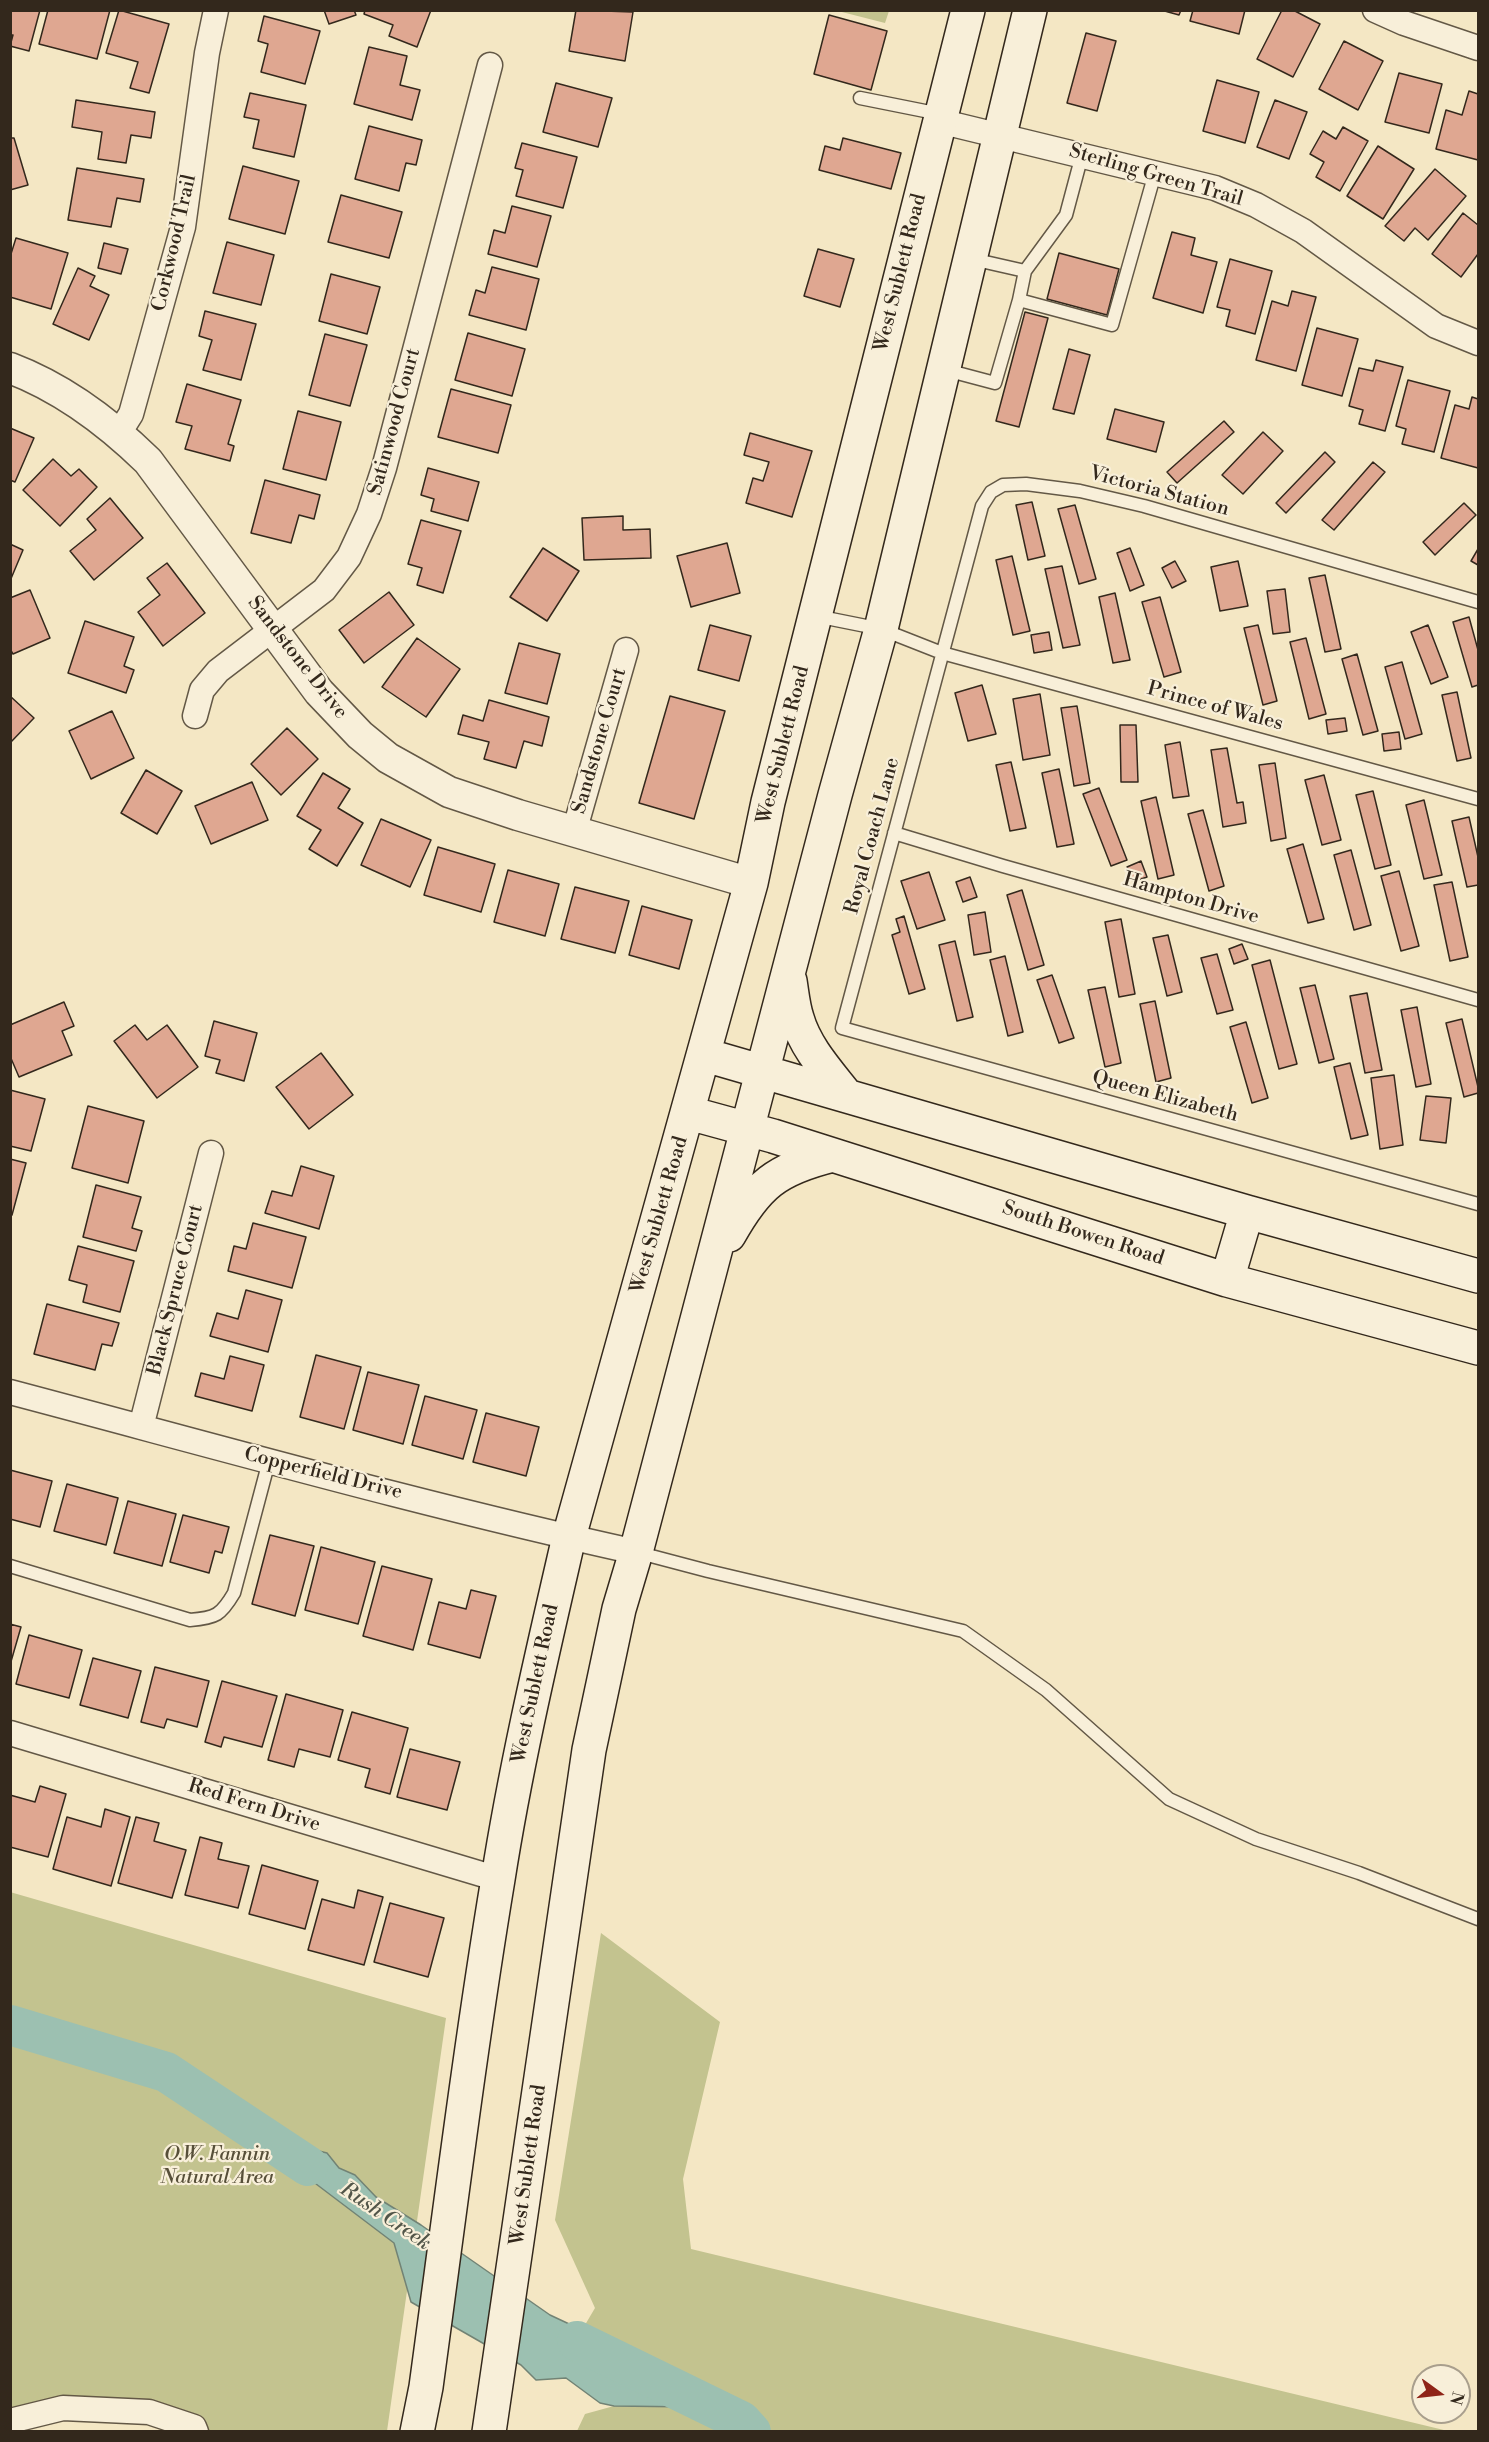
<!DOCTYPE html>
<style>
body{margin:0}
#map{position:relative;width:1489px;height:2442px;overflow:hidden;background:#f4e7c4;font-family:"Libre Bodoni",serif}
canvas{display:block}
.frame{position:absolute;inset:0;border:12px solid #33281c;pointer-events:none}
.north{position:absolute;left:1411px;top:2364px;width:60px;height:60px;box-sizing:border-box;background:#f8efd9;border:2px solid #a99f8d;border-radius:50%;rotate:105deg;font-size:16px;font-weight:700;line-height:24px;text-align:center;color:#33281c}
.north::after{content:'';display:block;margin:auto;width:21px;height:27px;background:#8f2418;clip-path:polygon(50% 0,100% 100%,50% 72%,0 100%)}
</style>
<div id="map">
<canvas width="1489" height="2442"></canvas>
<div class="frame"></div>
<div class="north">N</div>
</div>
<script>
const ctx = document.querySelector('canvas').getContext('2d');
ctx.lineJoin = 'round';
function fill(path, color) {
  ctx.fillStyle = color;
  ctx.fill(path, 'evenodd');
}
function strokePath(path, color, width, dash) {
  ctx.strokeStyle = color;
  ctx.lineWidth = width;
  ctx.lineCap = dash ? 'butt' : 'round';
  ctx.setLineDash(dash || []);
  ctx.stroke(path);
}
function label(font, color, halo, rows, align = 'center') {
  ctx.font = font + ' "Libre Bodoni",serif';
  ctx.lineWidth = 4.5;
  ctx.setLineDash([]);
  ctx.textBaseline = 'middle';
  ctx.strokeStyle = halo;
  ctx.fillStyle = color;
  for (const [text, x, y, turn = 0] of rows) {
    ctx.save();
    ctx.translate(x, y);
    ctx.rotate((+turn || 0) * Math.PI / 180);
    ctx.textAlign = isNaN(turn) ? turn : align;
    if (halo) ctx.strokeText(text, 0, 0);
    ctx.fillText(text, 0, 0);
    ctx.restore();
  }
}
const green = new Path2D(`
 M838 11H889L885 23Z
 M10 1892 446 2018 387 2431H209L200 2415 94 2397 11 2412Z
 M601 1933 720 2022 683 2179 691 2249 1448 2431H577L585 2414 614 2406 694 2407 716 2412 684 2381 650 2382 582 2330 595 2308 555 2220Z`);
const water = new Path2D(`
 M265 2128 298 2138 311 2149 327 2153 339 2168 355 2175 376 2197 421 2225 550 2315 582 2330 650 2383 684 2381 724 2398 717 2412 695 2407 614 2406 600 2403 566 2378 536 2380 521 2365 411 2302 394 2243 258 2140Z`);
const river = new Path2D(`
 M10 2025 166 2072 308 2166
 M577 2341 741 2421 751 2432`);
const building = new Path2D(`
 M10 10H40L29 51 10 46 13 35H10Z
 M48 10H110L97 59 39 44Z
 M119 10 169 24 149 93 130 88 138 62 106 53Z
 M324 10H354L356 15 329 24Z
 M365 10H431L417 47 389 36 393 25 364 14Z
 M576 10 633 12 625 61 569 51Z
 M1161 10H1181L1179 15Z
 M1193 10H1245L1239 34 1190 21Z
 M1282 10H1293L1320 24 1293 77 1257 59Z
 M829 15 887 31 871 90 814 74Z
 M264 16 320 31 305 84 261 72 268 44 258 41Z
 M1086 33 1116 41 1097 111 1067 103Z
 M1344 41 1383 61 1358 110 1319 89Z
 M369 47 407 56 400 85 420 90 412 120 354 104Z
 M1399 73 1442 84 1429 133 1385 122Z
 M1217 80 1259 92 1245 143 1203 131Z
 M556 83 612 98 598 147 543 132Z
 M1469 91 1478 94V160L1436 149 1446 110 1462 115Z
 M250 93 306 105 294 157 253 148 259 120 244 117Z
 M76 100 155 112 151 138 131 135 126 163 98 159 102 132 72 127Z
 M1275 100 1307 112 1289 159 1257 147Z
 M369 126 422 140 416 165 406 163 399 191 355 179Z
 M1343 127 1368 141 1340 191 1316 177 1324 162 1310 154 1323 131 1336 139Z
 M10 138H14L28 185 10 190Z
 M843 138 901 153 891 189 819 170 825 146 840 150Z
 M522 143 577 157 563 208 516 196 523 170 515 168Z
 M1378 146 1414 169 1383 219 1347 196Z
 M243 166 299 181 285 234 229 219Z
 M77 168 144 179 140 202 117 198 111 227 68 220Z
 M1435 169 1466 196 1428 240 1415 228 1404 241 1385 226Z
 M341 195 402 212 389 258 328 242Z
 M512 206 551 216 537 267 488 254 494 230 505 233Z
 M1463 213 1478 225V254L1461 277 1432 254Z
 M1172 232 1195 238 1191 255 1217 262 1203 313 1153 298Z
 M16 238 68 253 51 309 10 297V257Z
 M227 242 274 255 261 305 213 293Z
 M104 243 128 249 121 274 98 268Z
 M818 249 854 259 840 307 804 296Z
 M1059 253 1119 269 1107 315 1047 299Z
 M1230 259 1272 271 1255 334 1226 326 1230 310 1217 307Z
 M492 267 539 279 526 330 469 315 476 290 485 293Z
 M78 268 95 276 90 286 109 295 89 340 53 324Z
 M331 274 380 287 367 334 319 321Z
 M1292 291 1316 297 1296 371 1256 360 1272 301 1288 306Z
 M205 311 256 324 241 380 203 370 212 340 199 336Z
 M1025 312 1048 318 1019 427 996 421Z
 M1317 328 1358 339 1342 396 1302 385Z
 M468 333 525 349 512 396 455 380Z
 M325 334 367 345 350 406 309 395Z
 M1069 349 1090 355 1074 414 1053 409Z
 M1376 360 1403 367 1385 431 1359 424 1363 410 1349 406 1359 368 1373 371Z
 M1408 380 1450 391 1434 452 1402 444 1406 429 1396 426Z
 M187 384 241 400 228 444 234 446 230 461 185 449 192 426 176 422Z
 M451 389 511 405 498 453 438 437Z
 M1472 397 1478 399V468L1441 458 1455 405 1469 409Z
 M1115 409 1164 422 1156 452 1107 439Z
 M298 411 341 422 326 480 283 469Z
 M1224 421 1234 432 1177 483 1167 472Z
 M10 428 34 438 15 482 10 480Z
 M1263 432 1283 451 1243 494 1222 475Z
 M750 433 812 451 792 517 746 503 753 478 763 481 769 462 744 455Z
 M1325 452 1335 462 1286 513 1276 503Z
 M53 459 71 476 79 469 97 487 60 526 23 490Z
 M1373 462 1385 472 1334 530 1322 520Z
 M428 468 479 482 468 521 431 511 434 499 421 495Z
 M265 480 320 495 314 519 299 515 291 543 251 533Z
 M110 498 143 538 94 580 70 551 96 530 87 519Z
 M1032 502 1045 556 1028 560 1016 505Z
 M1464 503 1476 515 1435 555 1423 542Z
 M1075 505 1096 579 1079 584 1058 509Z
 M623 516V530L650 529 651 558 584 560 582 518Z
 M421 520 461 531 443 593 417 585 422 568 408 564Z
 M727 543 740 593 691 607 677 556Z
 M10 544 23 550 10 581Z
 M543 548 579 571 547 621 510 597Z
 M1130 548 1144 585 1130 591 1117 553Z
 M1478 549V565L1471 561Z
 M1012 556 1030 631 1013 635 996 560Z
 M1175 561 1186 581 1172 588 1162 568Z
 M1238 561 1248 606 1220 611 1211 567Z
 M167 563 205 613 163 646 138 612 160 595 147 578Z
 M1062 566 1080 645 1063 648 1045 569Z
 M1325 575 1341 649 1325 652 1309 578Z
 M1285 589 1290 632 1273 634 1267 591Z
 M30 590 50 638 13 654 10 649V598Z
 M389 592 414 625 364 663 339 630Z
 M1115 593 1130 660 1113 663 1099 597Z
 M1160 597 1181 672 1164 677 1142 602Z
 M1469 617 1478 650V685L1472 687 1453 622Z
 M85 621 134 637 124 666 134 670 126 693 68 673Z
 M710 625 751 636 739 681 698 670Z
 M1258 625 1277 701 1263 705 1244 628Z
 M1428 625 1448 677 1431 684 1411 632Z
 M1049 632 1052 650 1034 653 1031 635Z
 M417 638 460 669 426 717 382 687Z
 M1306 638 1326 714 1309 719 1290 642Z
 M519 643 560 654 547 704 505 693Z
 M1357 654 1378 731 1363 735 1342 659Z
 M1402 662 1422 734 1405 739 1385 667Z
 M982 685 996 734 968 741 955 693Z
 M1457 692 1471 758 1457 761 1442 695Z
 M1040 694 1050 755 1023 760 1013 699Z
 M10 696 34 718 10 743Z
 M670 696 725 711 694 819 639 803Z
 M489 700 549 717 542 746 524 741 516 768 484 759 489 742 458 734 463 715 483 721Z
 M1077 706 1090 783 1074 786 1061 708Z
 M112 711 134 758 91 779 69 731Z
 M1345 718 1347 731 1328 734 1326 720Z
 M1120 725H1136L1138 782H1121Z
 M287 728 318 759 281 795 251 764Z
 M1399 732 1401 749 1384 751 1382 734Z
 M1180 742 1189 796 1173 798 1165 745Z
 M1227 748 1237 803 1243 802 1246 823 1223 827 1211 750Z
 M1011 762 1026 828 1010 831 996 765Z
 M1275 763 1286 838 1271 841 1259 765Z
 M1059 769 1074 844 1057 847 1042 773Z
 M146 770 182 791 157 834 121 813Z
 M323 773 350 789 338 808 363 823 337 866 309 849 321 830 297 816Z
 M1324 775 1341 840 1322 845 1305 780Z
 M252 782 268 820 211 844 195 806Z
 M1099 788 1127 860 1111 866 1083 794Z
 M1373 791 1391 865 1375 869 1356 795Z
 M1156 797 1174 875 1158 879 1141 801Z
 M1424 800 1442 875 1424 879 1406 805Z
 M1203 810 1224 886 1209 891 1188 814Z
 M1469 817 1478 857V885L1467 887 1452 821Z
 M381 819 431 840 410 887 361 865Z
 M1303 844 1324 919 1308 923 1287 849Z
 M438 847 495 864 481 912 424 895Z
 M1351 850 1371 925 1354 930 1334 855Z
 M1141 861 1147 877 1133 882 1127 867Z
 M508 870 559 884 545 936 494 922Z
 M1399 871 1419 946 1401 951 1381 876Z
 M929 872 945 920 917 929 901 881Z
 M970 877 977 897 963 902 956 882Z
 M1452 882 1468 957 1450 961 1434 885Z
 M575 887 629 901 615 953 561 939Z
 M1022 890 1044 965 1028 970 1007 895Z
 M642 906 692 920 679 969 629 955Z
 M985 912 991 952 974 955 968 915Z
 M904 916 925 989 909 994 892 935 900 932 896 919Z
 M1121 919 1135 994 1119 997 1105 922Z
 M1168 935 1182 992 1167 996 1153 938Z
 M955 941 973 1017 957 1021 939 945Z
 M1242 944 1248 959 1234 964 1229 949Z
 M1217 954 1233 1010 1217 1014 1201 958Z
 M1005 956 1023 1032 1008 1036 990 960Z
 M1270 960 1297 1064 1279 1069 1252 965Z
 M1052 975 1074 1038 1059 1043 1037 980Z
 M1315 985 1334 1059 1319 1063 1300 988Z
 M1105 987 1121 1063 1105 1067 1088 990Z
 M1367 993 1382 1070 1365 1073 1350 996Z
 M1155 1001 1171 1078 1156 1082 1140 1004Z
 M64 1002 74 1026 62 1031 72 1055 19 1077 10 1056V1025Z
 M1417 1007 1431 1084 1416 1087 1401 1010Z
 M1462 1019 1478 1087V1093L1464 1097 1446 1023Z
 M214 1021 257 1033 244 1081 216 1073 220 1060 205 1056Z
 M1246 1022 1268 1098 1252 1103 1230 1027Z
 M135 1025 147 1040 167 1025 198 1067 157 1098 114 1041Z
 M321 1053 353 1095 309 1129 276 1087Z
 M1350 1063 1368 1135 1351 1139 1334 1067Z
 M1394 1075 1403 1145 1380 1149 1371 1078Z
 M10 1090 45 1099 31 1151 10 1146Z
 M1426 1096 1451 1098 1446 1143 1420 1140Z
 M88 1106 144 1121 128 1183 72 1168Z
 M10 1159 26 1163 12 1215 10 1214Z
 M301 1166 334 1176 319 1229 265 1213 272 1191 292 1196Z
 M96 1185 141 1197 132 1228 142 1231 136 1251 83 1237Z
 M253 1223 306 1237 292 1288 228 1271 234 1246 246 1249Z
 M78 1246 134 1261 120 1312 83 1302 87 1285 69 1280Z
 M246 1290 282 1300 268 1352 210 1336 217 1313 238 1319Z
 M47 1304 119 1323 112 1346 102 1344 95 1370 34 1354Z
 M316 1355 361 1367 344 1429 300 1417Z
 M230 1356 264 1365 252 1411 195 1396 201 1373 224 1379Z
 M368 1372 419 1385 403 1444 353 1430Z
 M425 1396 477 1410 463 1459 412 1445Z
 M486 1413 539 1427 526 1476 473 1462Z
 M10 1470 52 1481 40 1527 10 1519Z
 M67 1484 118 1498 106 1545 54 1531Z
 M128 1501 176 1514 162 1566 114 1553Z
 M183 1515 229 1527 222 1553 215 1551 209 1573 170 1562Z
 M270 1535 314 1546 295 1616 252 1604Z
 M321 1547 375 1562 358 1624 305 1610Z
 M382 1566 432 1579 413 1650 363 1636Z
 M471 1590 496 1596 480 1658 428 1644 439 1602 466 1609Z
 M10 1624 21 1627 10 1665Z
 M29 1635 82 1650 69 1698 16 1684Z
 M93 1658 141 1671 128 1718 80 1705Z
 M155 1667 209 1681 197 1727 167 1719 164 1728 141 1722Z
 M222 1681 277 1696 262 1747 224 1737 221 1747 205 1742Z
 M286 1694 343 1710 330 1757 299 1749 294 1767 268 1760Z
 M352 1712 408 1728 390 1794 365 1787 370 1769 338 1760Z
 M410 1749 460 1762 447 1810 397 1797Z
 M40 1786 66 1794 48 1857 10 1847V1795L35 1802Z
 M105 1809 130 1817 111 1886 53 1869 67 1817 101 1827Z
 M136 1817 159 1823 154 1841 186 1850 172 1898 118 1883Z
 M200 1837 222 1843 218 1859 249 1866 238 1908 185 1895Z
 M262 1865 318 1881 305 1929 249 1914Z
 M358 1890 383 1897 364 1965 308 1950 322 1899 354 1908Z
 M390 1903 444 1918 428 1977 374 1962Z`);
const service = new Path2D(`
 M860 98 940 114
 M1082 155 1066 215 1025 271 1019 300 1112 325 1155 173
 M972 259 1025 271
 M946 370 995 383 1019 300
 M1478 602 1144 506 1080 491 1026 484 1003 485 991 492 982 506 842 1028 1478 1204
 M816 616 881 629 942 653 1478 799
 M894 833 1003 866 1478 1000
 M636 1552 708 1571 963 1631 1046 1690 1169 1799 1256 1839 1359 1873 1478 1919
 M10 1566 190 1620C216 1618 221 1615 234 1593L269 1461`);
const minor = new Path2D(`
 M1375 10 1404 23 1478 48
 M939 121 1215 188 1256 205 1303 231 1436 326 1478 343
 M119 433 131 414 183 227 207 53 216 10
 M195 716 202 690 218 671 324 590 349 557 369 514 384 468 490 65
 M574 832 626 650
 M10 1392C218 1447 426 1506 636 1552
 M141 1427 211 1153
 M10 1733 498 1879
 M10 2421 63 2408 149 2412 194 2427 196 2432`);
const tertiary = new Path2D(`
 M10 368C63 388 108 422 148 461L319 692 360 735 388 758 449 792 518 815 751 883`);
const secondary = new Path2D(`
 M790 981C792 993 793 1006 797 1018 805 1047 828 1072 846 1095
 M705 1055 1247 1212 1478 1276
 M689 1113 773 1136 1227 1280 1478 1348
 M729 1235C757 1185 776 1169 833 1155
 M1227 1280 1247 1212
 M417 2432 426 2387C449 2218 470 2048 498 1879 516 1764 543 1650 569 1537L751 883 768 802 968 10
 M489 2432 589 1750 619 1609 636 1552 835 795 881 629 1030 10`);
const streetNames = [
 ["Sterling Green Trail",1156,176,16],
 ["Corkwood Trail",175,243,-77],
 ["West Sublett Road",901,273,-76],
 ["Satinwood Court",395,422,-75],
 ["Victoria Station",1159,492,15],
 ["Sandstone Drive",297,658,52],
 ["Prince of Wales",1215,707,15],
 ["Sandstone Court",600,741,-74],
 ["West Sublett Road",784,745,-76],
 ["Royal Coach Lane",873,836,-75],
 ["Hampton Drive",1191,899,16],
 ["Queen Elizabeth",1165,1097,15],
 ["West Sublett Road",660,1215,-74],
 ["South Bowen Road",1083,1234,18],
 ["Black Spruce Court",176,1290,-76],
 ["Copperfield Drive",323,1474,14],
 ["West Sublett Road",536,1684,-78],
 ["Red Fern Drive",254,1806,17],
 ["West Sublett Road",529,2165,-82]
];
const parkNames = [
 ["O.W. Fannin",217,2155],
 ["Natural Area",217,2178]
];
const waterNames = [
 ["Rush Creek",385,2217,34]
];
fill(green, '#c3c38f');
fill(water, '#9cc0b1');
strokePath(water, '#728375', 1.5);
strokePath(river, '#9cc0b1', 40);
fill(building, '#dfa791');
strokePath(building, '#33281c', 1.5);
strokePath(service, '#635846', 15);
strokePath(minor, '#635846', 27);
strokePath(tertiary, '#635846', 33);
strokePath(secondary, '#33281c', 36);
strokePath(service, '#f8efd9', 12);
strokePath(minor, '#f8efd9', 24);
strokePath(tertiary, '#f8efd9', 30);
strokePath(secondary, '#f8efd9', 33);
label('20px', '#33281c', '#f8efd9', streetNames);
label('italic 20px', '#574f39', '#f8efd9', parkNames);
label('italic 21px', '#525649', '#f8efd9', waterNames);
</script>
